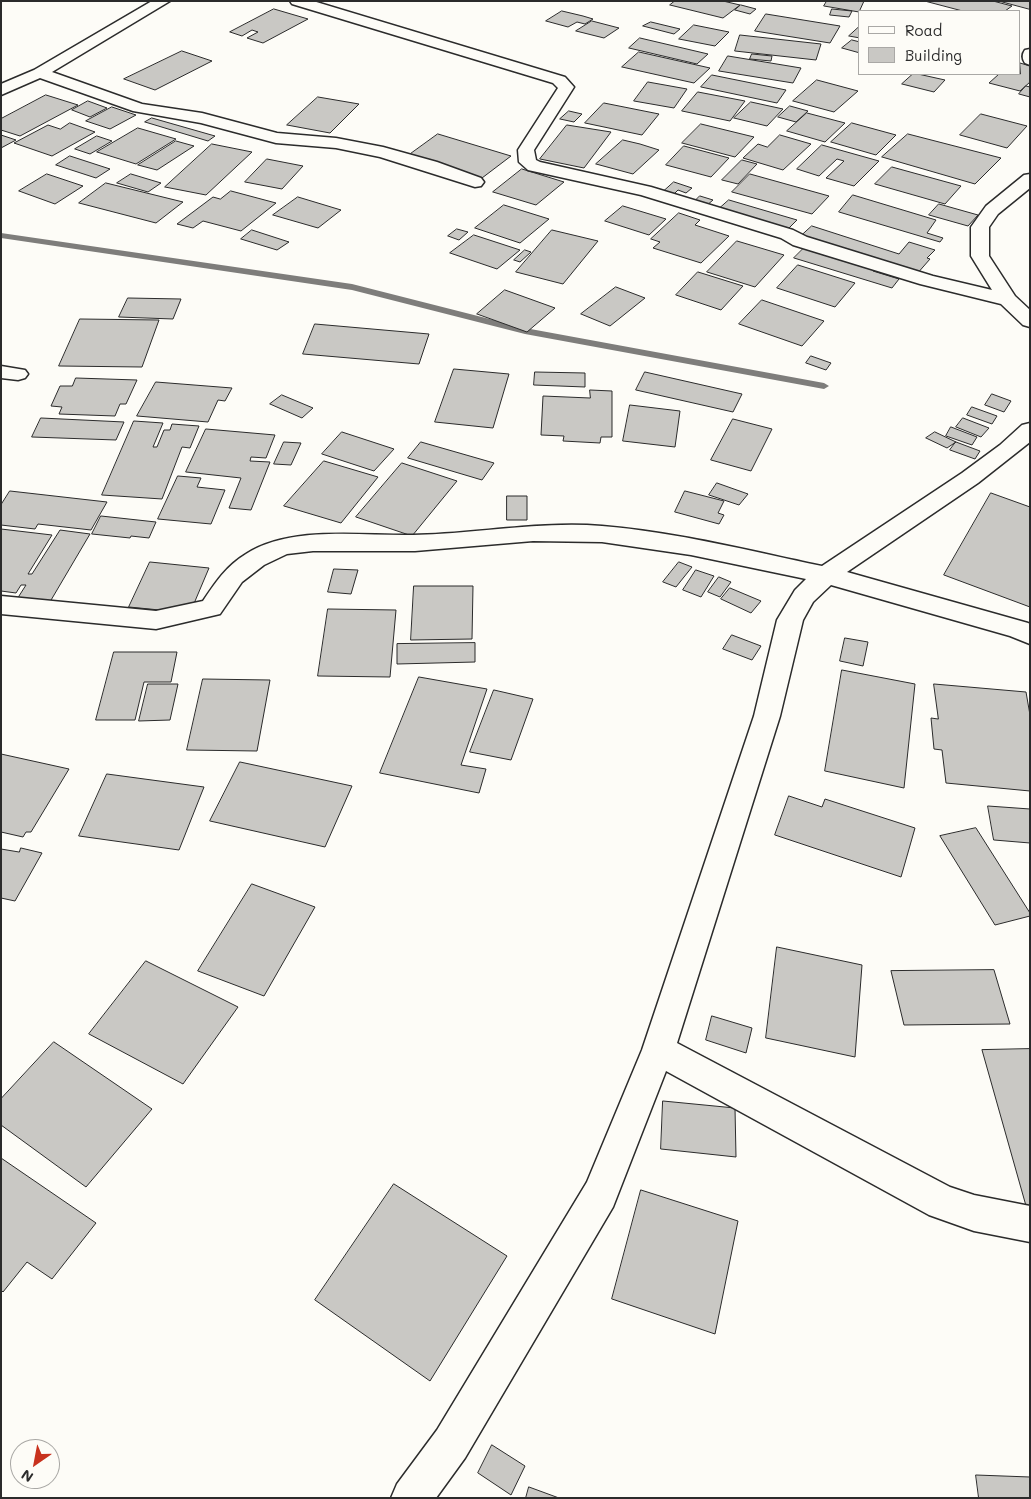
<!DOCTYPE html>
<style>
body{margin:0}
#map{position:relative;width:1031px;height:1499px;overflow:hidden;background:#fdfcf7;font-family:Mali,sans-serif}
canvas{display:block}
.frame{position:absolute;inset:0;border:2px solid #2b2b2b;pointer-events:none}
.legend{position:absolute;left:858px;top:10px;width:162px;height:65px;box-sizing:border-box;background:#fdfcf7;border:1px solid #a9a8a5;margin:0;padding:6px 9px;list-style:none;font-size:15px;color:#2b2b2b}
.legend li{display:flex;align-items:center;gap:10px;height:25px}
.legend b{width:25px;border:1px solid #a9a8a5}
.north{position:absolute;left:10px;top:1439px;width:50px;height:50px;box-sizing:border-box;background:#fdfcf7;border:1px solid #a9a8a5;border-radius:50%;rotate:213deg;font-size:14px;font-weight:700;line-height:20px;text-align:center;color:#2b2b2b}
.north::after{content:'';display:block;margin:auto;width:18px;height:22px;background:#c8321e;clip-path:polygon(50% 0,100% 100%,50% 72%,0 100%)}
</style>
<div id="map">
<canvas width="1031" height="1499"></canvas>
<div class="frame"></div>
<ul class="legend">
<li><b style="height:6px;background:#fdfcf7"></b>Road</li>
<li><b style="height:14px;background:#c9c8c4"></b>Building</li>
</ul>
<div class="north">N</div>
</div>
<script>
const ctx = document.querySelector('canvas').getContext('2d');
ctx.lineJoin = 'round';
function fill(path, color) {
  ctx.fillStyle = color;
  ctx.fill(path, 'evenodd');
}
function strokePath(path, color, width, dash) {
  ctx.strokeStyle = color;
  ctx.lineWidth = width;
  ctx.lineCap = dash ? 'butt' : 'round';
  ctx.setLineDash(dash || []);
  ctx.stroke(path);
}
const stream = new Path2D(`
 M1 233 352 284 525 328 824 383 829 386 824 389 525 334 352 290 1 238Z`);
const building = new Path2D(`
 M675 1H723L740 5 723 18 670 5Z
 M827 1H864L859 12 824 6Z
 M925 1H993L1012 6 1005 11H963Z
 M999 1H1030V9Z
 M741 5 756 9 750 14 735 10Z
 M274 9 308 19 263 43 247 38 258 32 252 30 242 36 230 32Z
 M832 9 852 11 849 17 830 15Z
 M562 11 583 16 593 19 585 24 577 22 568 27 546 21Z
 M766 14 840 26 830 43 755 31Z
 M592 21 619 28 604 38 576 31Z
 M651 22 680 29 674 34 643 26Z
 M694 25 729 32 715 46 679 39Z
 M860 26V38L849 36Z
 M740 35 821 44 816 60 735 51Z
 M640 38 708 54 697 64 629 48Z
 M852 40 860 42V53L842 48Z
 M182 51 212 61 155 90 124 79Z
 M639 52 710 68 694 83 622 67Z
 M752 54 772 56 771 61 750 59Z
 M728 56 801 68 793 83 719 71Z
 M1020 63 1030 66V82L1020 91 989 83 999 74H1020Z
 M913 74H918L945 80 934 92 902 84Z
 M712 75 786 90 777 103 701 87Z
 M817 80 858 91 834 112 793 101Z
 M648 82 687 89 674 108 634 101Z
 M1026 86 1030 87V97L1019 94Z
 M698 92 745 101 730 121 682 111Z
 M46 95 78 105 20 136 1 130V119Z
 M318 97 359 104 330 133 287 125Z
 M88 101 107 108 90 117 72 110Z
 M751 102 783 109 767 126 734 118Z
 M604 103 659 114 642 135 585 123Z
 M790 106 808 111 796 122 778 117Z
 M112 107 136 115 110 129 86 121Z
 M569 111 582 114 574 122 560 119Z
 M807 113 845 123 825 142 787 131Z
 M981 114 1027 126 1007 148 960 135Z
 M152 118 215 136 208 141 145 122Z
 M70 123 95 132 52 156 14 143 48 125 60 129Z
 M852 123 896 135 876 155 831 142Z
 M701 124 754 137 735 157 682 143Z
 M567 125 611 132 584 168 540 159Z
 M138 128 176 139 136 164 97 152Z
 M438 134 511 156 482 178 409 155Z
 M908 134 1001 158 975 184 882 157Z
 M1 135 16 140 1 148Z
 M780 135 811 144 783 170 743 158 758 144 767 147Z
 M97 136 112 141 90 154 75 149Z
 M623 140 640 144 659 150 633 174 596 164Z
 M176 141 194 146 157 170 138 165Z
 M212 144 252 152 206 195 165 187Z
 M822 145 854 154 879 161 854 186 826 178 844 161 837 159 819 176 797 169Z
 M684 146 729 158 711 177 666 165Z
 M70 156 110 169 96 178 56 165Z
 M267 159 303 166 282 189 245 182Z
 M742 160 757 164 738 184 722 180Z
 M892 167 961 186 945 204 875 184Z
 M522 169 564 182 536 205 493 192Z
 M47 174 83 186 55 204 19 191Z
 M131 174 161 183 148 192 117 183Z
 M750 174 829 196 812 214 732 192Z
 M674 182 692 188 686 193 678 190 674 194 664 191Z
 M106 183 183 202 156 223 79 203Z
 M231 191 276 203 241 231 203 221 193 228 177 224 213 197 220 199Z
 M853 195 936 220 927 233 943 238 940 242 839 212Z
 M700 196 713 200 706 206 693 203Z
 M298 197 341 210 318 228 273 215Z
 M729 200 797 220 788 229 720 208Z
 M939 204 978 215 968 226 929 215Z
 M504 205 549 219 520 243 475 228Z
 M623 206 666 219 649 235 605 221Z
 M679 213 700 220 695 225 729 236 701 263 653 248 660 242 651 239Z
 M812 226 899 254 909 242 935 250 927 258 930 259 916 275 800 237Z
 M457 229 468 232 459 240 448 236Z
 M252 230 289 242 277 250 241 239Z
 M552 230 598 241 563 284 516 272Z
 M474 235 520 250 497 269 450 253Z
 M737 241 784 255 755 287 707 272Z
 M805 247 876 268 873 271 899 279 892 288 794 258Z
 M525 250 531 252 520 262 514 260Z
 M798 265 855 283 835 307 777 288Z
 M698 272 743 286 721 310 676 295Z
 M616 287 645 298 610 326 581 314Z
 M505 290 555 308 527 332 477 314Z
 M128 298 181 299 173 319 119 317Z
 M762 300 824 321 802 346 739 324Z
 M80 319 159 320 142 367 59 366Z
 M315 324 429 334 419 364 303 354Z
 M811 356 831 363 826 370 806 363Z
 M454 369 509 374 493 428 435 422Z
 M535 372 585 373V387L534 385Z
 M645 372 742 394 733 412 636 390Z
 M76 378 137 380 126 404H120L115 416 59 414 62 407 51 406 60 386H72Z
 M156 382 232 388 225 401 218 400 208 422 137 416Z
 M590 390 612 391V437H601L600 443 563 441 564 436 541 435 543 396 590 398Z
 M992 394 1011 401 1004 412 985 405Z
 M282 395 313 408 302 418 270 404Z
 M630 405 680 411 675 447 623 441Z
 M972 407 997 416 992 424 967 415Z
 M41 418 124 422 116 440 32 437Z
 M963 418 989 428 981 437 956 427Z
 M733 419 772 429 751 471 711 460Z
 M134 421 163 423 153 447H157L164 430H170L172 424 199 426 190 448 182 447 162 499 102 495Z
 M951 427 977 437 972 445 946 436Z
 M206 429 275 435 266 458 251 457 250 461 270 462 251 510 229 508 241 478 186 472Z
 M342 432 394 449 374 471 322 454Z
 M935 432 956 442 947 448 926 438Z
 M284 442 301 443 291 465 274 464Z
 M421 442 494 463 482 480 408 458Z
 M956 442 980 451 975 459 950 450Z
 M324 461 378 477 341 523 284 506Z
 M402 463 457 481 412 536 356 517Z
 M178 476 201 478 197 487 225 490 211 524 158 519Z
 M717 483 748 494 739 505 709 495Z
 M10 491 107 502 91 530 38 524 35 529 1 525V505Z
 M685 491 724 501 718 513 724 515 719 524 675 512Z
 M991 493 1030 507V607L944 575Z
 M507 496H527V520H507Z
 M101 516 156 522 149 538 131 536 130 538 92 534Z
 M1 529 52 535 28 574H32L60 530 90 534 44 612 12 607 26 585H21L16 593 1 591Z
 M150 562 209 568 190 613 129 607Z
 M679 562 692 567 676 587 663 582Z
 M334 569 358 570 351 594 328 592Z
 M696 570 714 576 701 597 683 590Z
 M719 577 731 582 720 597 708 592Z
 M414 586H473L472 639 411 640Z
 M730 588 761 601 751 613 721 599Z
 M328 609 396 610 390 677 318 676Z
 M732 635 761 646 752 660 723 649Z
 M845 638 868 642 863 666 840 661Z
 M475 643V662L397 664V644Z
 M114 652H177L171 682H144L135 720H96Z
 M842 670 915 684 904 788 825 771Z
 M419 677 487 689 461 765 486 769 479 793 380 773Z
 M203 679 270 680 257 751 187 750Z
 M148 684H178L170 720 139 721Z
 M934 684 1026 692 1030 715V791L946 783 942 750 934 749 931 718 938 719Z
 M494 690 533 699 511 760 470 752Z
 M1 754 69 769 31 832H26L23 837 1 832Z
 M240 762 352 786 325 847 210 821Z
 M107 774 204 787 179 850 79 836Z
 M789 796 822 807 825 799 915 828 901 877 775 835Z
 M988 806 1030 809V843L994 840Z
 M976 828 1030 913V916L995 925 940 836Z
 M21 848 42 853 15 901 1 898V849L19 852Z
 M252 884 315 907 264 996 198 971Z
 M777 947 862 965 855 1057 766 1038Z
 M146 961 238 1007 183 1084 89 1034Z
 M994 970 1010 1024 904 1025 891 971Z
 M712 1016 752 1028 746 1053 706 1040Z
 M54 1042 152 1109 86 1187 1 1125V1099Z
 M1030 1049V1220L982 1050Z
 M663 1101 735 1108 736 1157 661 1149Z
 M1 1158 96 1223 52 1279 27 1262 3 1292 1 1290Z
 M394 1184 507 1256 430 1381 315 1300Z
 M641 1190 738 1221 715 1334 612 1299Z
 M492 1445 525 1466 511 1495 478 1473Z
 M976 1475 1030 1477V1498H979Z
 M529 1487 559 1498H526Z`);
const minor = new Path2D(`
 M152 1H170L52 72 142 104 202 113 277 133 336 138 383 147 437 162 481 178 484 182 481 186 475 187 380 157 336 148 276 143 201 123 133 111 40 78 1 95V84L34 70Z
 M290 1H313L565 77 574 87 534 150 536 160 540 162 651 187 793 230 807 237 933 276 992 290 971 256V227L986 206 1024 175 1030 174V188L998 214 989 227V256L1015 296 1030 310V327L1023 325 1001 304 920 284 793 245 781 238 641 195 528 170 519 162 518 150 558 88 553 83 292 4Z
 M1030 49V65L1025 63C1022 59 1022 54 1025 50Z
 M1 366 25 370 28 374 25 378 18 380 1 378Z
 M1030 423V442L978 483 847 572 1028 623 1030 624V644L1010 636 831 585 813 602 803 620 780 716 677 1043 950 1187 974 1195 1030 1206V1242L974 1231 929 1215 666 1071 613 1207 465 1458 436 1498H391L397 1484 437 1430 587 1182 642 1050 754 716 777 620 795 590 806 579 691 555 602 542 533 541 415 551H313L287 554 264 565 242 582 220 614 156 629 1 614V596L156 611 203 601C215 583 226 566 246 554 291 525 361 536 413 535 476 534 539 521 602 526 676 532 750 551 822 566L962 473 1000 445 1022 425Z`);
fill(stream, '#7e7d7b');
fill(building, '#c9c8c4');
strokePath(building, '#2b2b2b', 1);
strokePath(minor, '#2b2b2b', 3);
fill(minor, '#fdfcf7');
</script>
